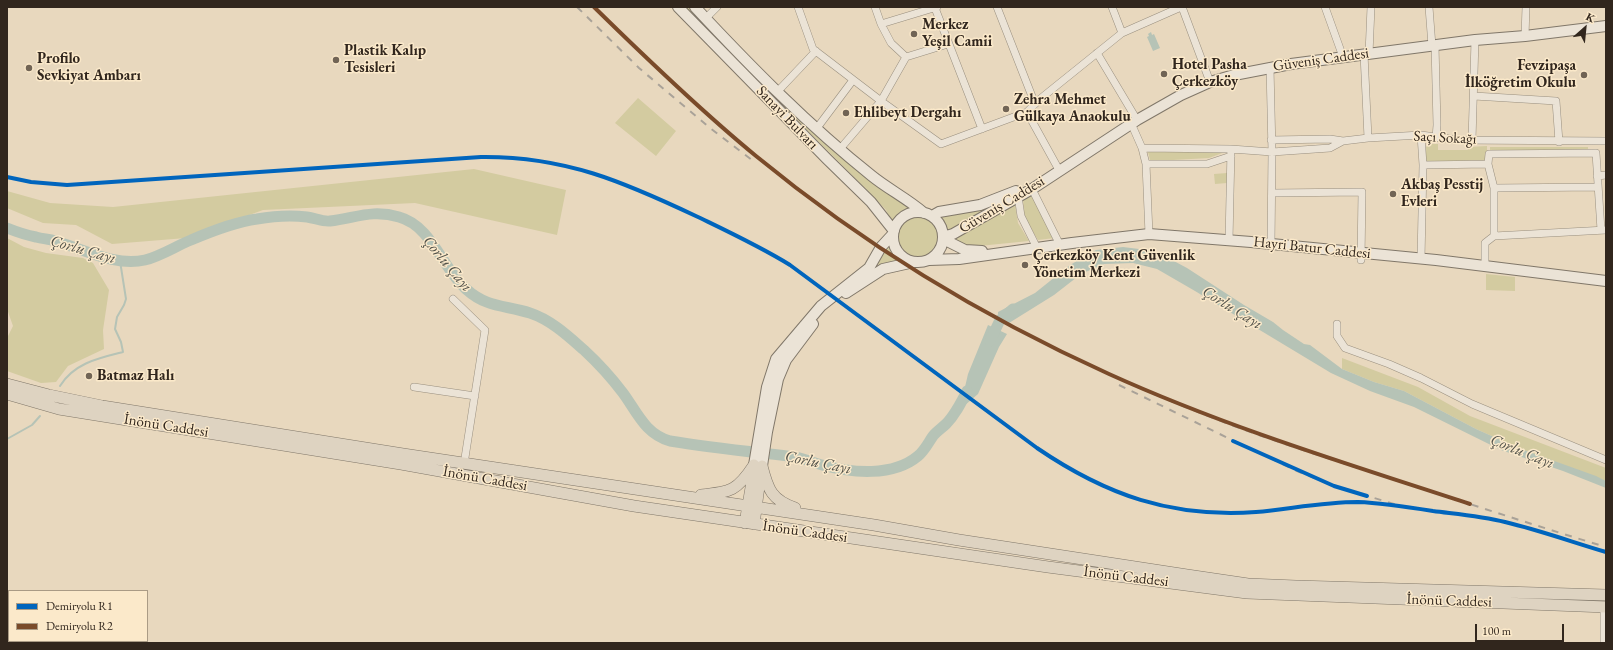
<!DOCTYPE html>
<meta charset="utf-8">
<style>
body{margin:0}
#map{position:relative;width:1613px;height:650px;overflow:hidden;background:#e8d8be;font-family:"EB Garamond",serif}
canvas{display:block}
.frame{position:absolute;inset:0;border:8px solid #31261d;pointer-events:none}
.legend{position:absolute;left:8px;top:590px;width:140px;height:52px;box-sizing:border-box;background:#fbe9ca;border:1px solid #aa9b85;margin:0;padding:5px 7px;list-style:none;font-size:12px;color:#31261d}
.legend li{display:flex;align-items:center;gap:8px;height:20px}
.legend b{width:20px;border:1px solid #aa9b85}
.north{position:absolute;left:1565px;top:8px;width:40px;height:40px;-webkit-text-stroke:3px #fbe9ca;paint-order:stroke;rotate:27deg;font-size:11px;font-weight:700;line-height:16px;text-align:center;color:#31261d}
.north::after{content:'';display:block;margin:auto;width:14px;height:18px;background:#31261d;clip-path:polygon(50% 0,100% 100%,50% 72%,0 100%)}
.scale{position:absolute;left:1475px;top:624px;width:89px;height:18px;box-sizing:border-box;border:2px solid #31261d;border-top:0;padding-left:5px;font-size:12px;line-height:14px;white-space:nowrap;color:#31261d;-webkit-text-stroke:3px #fbe9ca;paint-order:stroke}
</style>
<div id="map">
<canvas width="1613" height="650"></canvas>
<div class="frame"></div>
<ul class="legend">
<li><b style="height:5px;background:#0065bd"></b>Demiryolu R1</li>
<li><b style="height:5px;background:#7a4b2a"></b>Demiryolu R2</li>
</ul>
<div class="north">K</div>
<div class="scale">100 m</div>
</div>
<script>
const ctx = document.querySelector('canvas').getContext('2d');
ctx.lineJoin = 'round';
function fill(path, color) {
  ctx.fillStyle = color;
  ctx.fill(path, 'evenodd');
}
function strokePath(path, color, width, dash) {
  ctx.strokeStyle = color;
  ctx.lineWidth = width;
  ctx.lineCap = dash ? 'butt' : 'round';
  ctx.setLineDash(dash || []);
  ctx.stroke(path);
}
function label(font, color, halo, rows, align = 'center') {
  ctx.font = font + ' "EB Garamond",serif';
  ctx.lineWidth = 3;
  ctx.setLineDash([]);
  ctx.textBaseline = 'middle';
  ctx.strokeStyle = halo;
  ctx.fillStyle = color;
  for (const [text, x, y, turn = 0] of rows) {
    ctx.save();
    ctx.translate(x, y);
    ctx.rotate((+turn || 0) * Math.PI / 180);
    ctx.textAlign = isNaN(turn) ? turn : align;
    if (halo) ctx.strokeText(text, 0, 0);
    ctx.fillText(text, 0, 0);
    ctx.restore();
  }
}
const green = new Path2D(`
 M684 7H688L855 167 887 193 915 209C904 208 898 212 892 222L886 210 865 188Z
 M638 98 676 131 656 156 615 123Z
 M1429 144H1438V150H1468V147L1487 146V158L1483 161H1426V147Z
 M1490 147H1588V150L1490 151Z
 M1155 151 1225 152 1209 158 1155 161 1150 160 1148 152Z
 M474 169 566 190 557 235 415 203 263 210 186 238 112 244 76 225 43 223 7 208V191L50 203 113 207Z
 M1227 173V183L1215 184 1214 174Z
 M1031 194 1055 238 1038 240 1024 218 1023 198Z
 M1015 203 1018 223 1029 241 969 247 955 241V238Z
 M985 210 948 233 942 220 938 214Z
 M898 237a20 20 0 1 1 40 0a20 20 0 1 1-40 0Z
 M7 238 24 247 46 253 83 258 93 263 109 290 103 330 104 349 68 366 56 382 41 383 7 371V338L13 326 7 309Z
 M888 243 893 255 900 262 876 265Z
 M1486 274 1515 277V291L1486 290Z
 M1342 358 1418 387 1470 416 1606 468V481L1521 449 1476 429 1404 391 1374 382 1342 369Z`);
const water = new Path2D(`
 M1151 32 1152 35 1154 34 1160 48 1153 51 1147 37 1149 36 1148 34Z
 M1123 247 1155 251 1187 268 1244 305 1273 322 1283 330 1304 344 1310 345 1342 369 1374 382 1404 391 1476 429 1521 449 1596 476 1606 481V488L1563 471 1501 450 1414 407 1370 391 1331 373 1195 291 1157 269 1133 263 1104 264 1081 274 1054 295 1009 323 1002 320 998 314V312L1035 293 1070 265 1096 250Z
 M988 325 1007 334 999 347 978 394 964 406H962L960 403 962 400 968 374Z`);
const stream = new Path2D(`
 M60 386C74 363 99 358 123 352L121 342 115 329 117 317 124 305 126 299 120 261
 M7 439 32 425 40 416`);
const river = new Path2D(`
 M7 228C17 232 26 235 36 237 43 239 49 239 55 241 84 249 115 267 145 260 161 256 176 246 191 240 212 231 235 222 257 219 274 216 291 215 307 217 315 218 323 222 330 221 356 218 372 209 399 217 432 226 442 268 466 289 487 308 505 305 530 313 551 320 567 335 584 350 598 363 611 377 623 393 637 412 645 434 670 441 712 448 754 452 796 457 805 459 814 463 822 465 852 473 893 477 918 456 925 450 928 443 933 436 936 432 942 428 946 424 955 415 961 403 967 391
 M990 341 1000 320 1013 309`);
const street = new Path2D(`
 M798 7 813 49 881 101 941 144 1027 112 1040 99 1122 33 1181 7
 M997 7 1035 104
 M1112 7 1122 33
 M1182 7 1210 82
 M1325 7 1343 57
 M1429 7 1432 46
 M935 8 982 129
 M706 18 717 7
 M881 24 937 7
 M1525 36 1526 7
 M1435 45 1437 125 1436 138
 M1097 53 1137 120
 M1364 54 1368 138 1421 135 1458 140 1606 141
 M1369 54 1371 7
 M906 57 948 44
 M1270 67 1272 152 1271 244
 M778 91 816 51
 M1474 96 1556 101 1559 142
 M1027 112 1059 170
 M1131 123 1142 148 1146 164 1149 234
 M817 128 853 80
 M1421 135 1423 165 1421 259
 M1271 140 1330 139 1343 141
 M1472 140 1475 40
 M1142 148 1231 149 1272 152 1330 148 1343 141 1368 138
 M840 149 881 101 906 57 891 43 881 24 875 7
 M1146 164H1207L1231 156
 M1423 165 1488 164
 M1597 176 1606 175
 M1494 188 1598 187
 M1032 189 1060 245
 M1272 193 1362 192 1361 260
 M1018 196 1021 216 1037 248
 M1494 236V188L1488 164 1489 154 1596 153 1601 230
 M1229 241 1231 149
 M1485 266V243L1494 236 1606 230
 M453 299 485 330 464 464
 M1337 324V336L1345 348 1389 364 1421 378 1472 404 1606 460
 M414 387 475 396
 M1604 643V607`);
const secondary = new Path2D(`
 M678 7 827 159 871 202 894 231
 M695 7C750 66 808 125 872 176 888 189 908 199 924 213
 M893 237a25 25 0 1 1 50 0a25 25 0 1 1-50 0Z
 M932 216 939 212 980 205 1016 191
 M943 237 953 234 1032 189 1137 120 1181 95 1210 82 1234 75 1291 64 1475 40 1525 36 1606 26
 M943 239 965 250 982 251
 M929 260 959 259 1072 243 1149 234 1251 242 1436 260 1606 281
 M846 293 883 269 914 262
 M754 465 767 387 776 359 821 306 869 268 881 247 893 234
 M762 466 767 432 778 379 786 360 813 324`);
const primary = new Path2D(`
 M7 384 49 395 102 406 403 454 874 525 959 540 1187 575 1248 584 1296 586 1606 595
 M7 394 59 409 401 464 634 506 1048 567 1247 593 1606 607
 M762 466C768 490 772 500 795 508
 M701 495C731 492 737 491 754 465
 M745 523 754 470
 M754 524 761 471`);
const rail = new Path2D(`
 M577 7 639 68 710 128 752 160
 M594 7C647 59 700 111 758 157 831 217 911 271 995 317 1072 359 1152 395 1234 426 1285 445 1337 461 1389 478 1461 501 1533 525 1606 547
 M1119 385 1230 439 1297 471 1334 486 1401 506`);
const rail1 = new Path2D(`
 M7 177 31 182 67 185 481 157C565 156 624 182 698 217 729 232 761 247 790 265L1037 448C1106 495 1171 518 1256 512 1290 509 1323 502 1358 502 1383 503 1408 507 1433 511 1456 514 1481 516 1505 522 1539 530 1572 542 1606 552
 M1233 441 1334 486 1367 496`);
const rail2 = new Path2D(`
 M594 7C647 59 700 110 756 156 863 244 983 317 1109 374 1226 427 1348 464 1470 504`);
const markers = [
 [914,34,4,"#716455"],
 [336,60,4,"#716455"],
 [29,68,4,"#716455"],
 [1164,74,4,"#716455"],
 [1584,75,4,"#716455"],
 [1006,109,4,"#716455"],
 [846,113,4,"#716455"],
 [1393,194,4,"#716455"],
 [1025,265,4,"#716455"],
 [89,376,4,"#716455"]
];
const poiNames = [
 ["Merkez",922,25],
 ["Yeşil Camii",922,42],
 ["Plastik Kalıp",344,51],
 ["Tesisleri",344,68],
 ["Profilo",37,59],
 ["Sevkiyat Ambarı",37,76],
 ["Hotel Pasha",1172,65],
 ["Çerkezköy",1172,82],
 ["Fevzipaşa",1576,66,"right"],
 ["İlköğretim Okulu",1576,83,"right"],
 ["Zehra Mehmet",1014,100],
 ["Gülkaya Anaokulu",1014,117],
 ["Ehlibeyt Dergahı",854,113],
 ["Akbaş Pesstij",1401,185],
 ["Evleri",1401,202],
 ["Çerkezköy Kent Güvenlik",1033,256],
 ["Yönetim Merkezi",1033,273],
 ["Batmaz Halı",97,376]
];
const streetNames = [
 ["Güveniş Caddesi",1321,60,-8],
 ["Sanayi Bulvarı",787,118,46],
 ["Saçı Sokağı",1445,138,3],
 ["Güveniş Caddesi",1002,205,-31],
 ["Hayri Batur Caddesi",1312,248,6],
 ["İnönü Caddesi",166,426,9],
 ["İnönü Caddesi",485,479,10],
 ["İnönü Caddesi",805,532,8],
 ["İnönü Caddesi",1126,577,7],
 ["İnönü Caddesi",1449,601,2]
];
const waterNames = [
 ["Çorlu Çayı",83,250,16],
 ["Çorlu Çayı",447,264,50],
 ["Çorlu Çayı",1232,308,32],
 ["Çorlu Çayı",1522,452,22],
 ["Çorlu Çayı",818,463,11]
];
fill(green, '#d3cba0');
fill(water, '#b6c3b6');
strokePath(stream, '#b6c3b6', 2);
strokePath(river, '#b6c3b6', 11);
strokePath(street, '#998f7f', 8);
strokePath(secondary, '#807769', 12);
strokePath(primary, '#807769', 12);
strokePath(street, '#ebe3d6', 7);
strokePath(secondary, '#ebe3d6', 10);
strokePath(primary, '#ded3c1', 11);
strokePath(rail, '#a9a298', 2, [7, 7]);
strokePath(rail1, '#0065bd', 4);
strokePath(rail2, '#7a4b2a', 4);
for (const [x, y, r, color] of markers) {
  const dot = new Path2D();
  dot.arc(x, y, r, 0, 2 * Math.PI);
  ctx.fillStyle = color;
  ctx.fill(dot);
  strokePath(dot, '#fbe9ca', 1.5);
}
label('bold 15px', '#31261d', '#fbe9ca', poiNames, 'left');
label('15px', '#31261d', '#fbe9ca', streetNames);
label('italic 16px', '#52524a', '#fbe9ca', waterNames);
</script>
